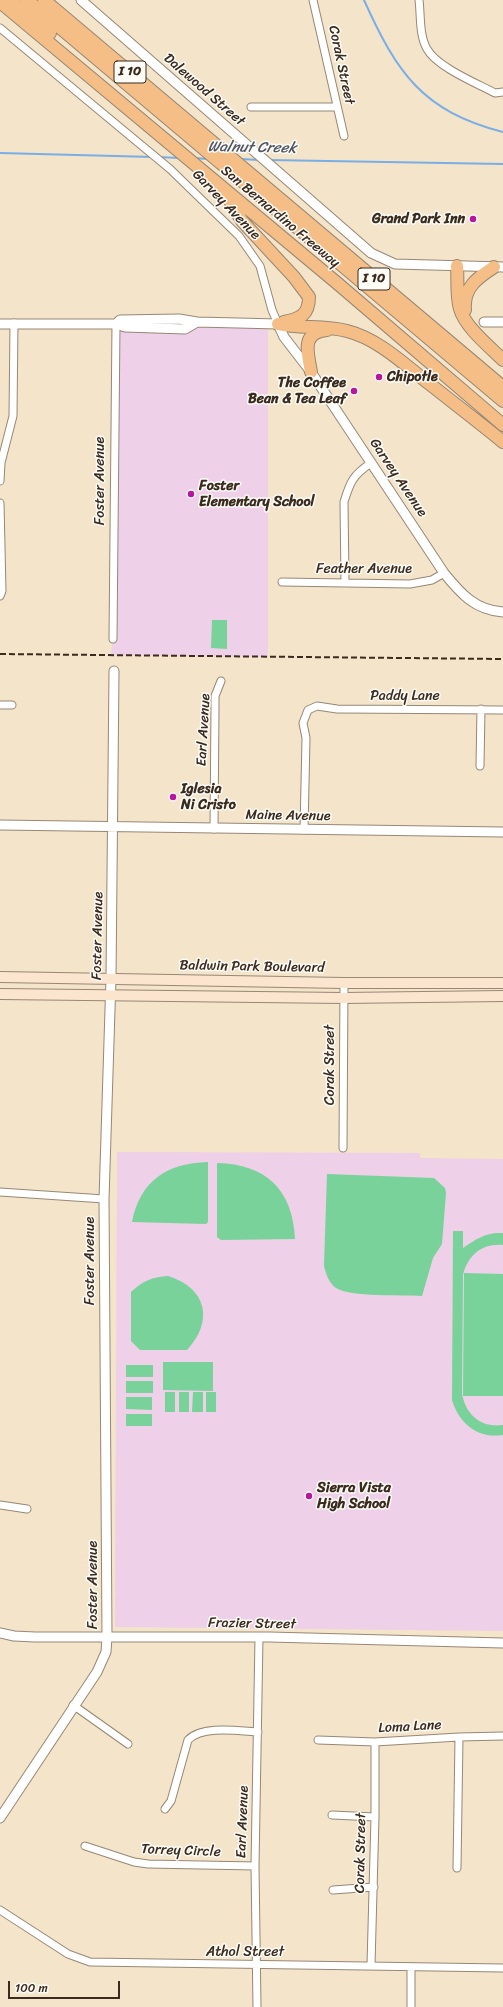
<!DOCTYPE html>
<style>
body{margin:0}
#map{position:relative;width:503px;height:2007px;overflow:hidden;background:#f3e4ca;font-family:Sriracha,sans-serif}
canvas{display:block}
.scale{position:absolute;left:8px;top:1981px;width:112px;height:18px;box-sizing:border-box;border:2px solid #3b2a1e;border-top:0;padding-left:5px;font-size:12px;line-height:14px;white-space:nowrap;color:#3b2a1e;-webkit-text-stroke:3px #fdfcf7;paint-order:stroke}
</style>
<div id="map">
<canvas width="503" height="2007"></canvas>
<div class="scale">100 m</div>
</div>
<script>
const ctx = document.querySelector('canvas').getContext('2d');
ctx.lineJoin = 'round';
function fill(path, color) {
  ctx.fillStyle = color;
  ctx.fill(path, 'evenodd');
}
function strokePath(path, color, width, dash) {
  ctx.strokeStyle = color;
  ctx.lineWidth = width;
  ctx.lineCap = dash ? 'butt' : 'round';
  ctx.setLineDash(dash || []);
  ctx.stroke(path);
}
function label(font, color, halo, rows, align = 'center') {
  ctx.font = font + ' Sriracha,sans-serif';
  ctx.lineWidth = 3;
  ctx.setLineDash([]);
  ctx.textBaseline = 'middle';
  ctx.strokeStyle = halo;
  ctx.fillStyle = color;
  for (const [text, x, y, turn = 0] of rows) {
    ctx.save();
    ctx.translate(x, y);
    ctx.rotate((+turn || 0) * Math.PI / 180);
    ctx.textAlign = isNaN(turn) ? turn : align;
    if (halo) ctx.strokeText(text, 0, 0);
    ctx.fillText(text, 0, 0);
    ctx.restore();
  }
}
const built = new Path2D(`
 M120 320 268 324V657L111 655 113 639 116 324Z
 M117 1152 420 1153V1158L503 1159V1631L115 1627Z`);
const green = new Path2D(`
 M212 620H227V649L211 648Z
 M208 1162V1222L206 1224 132 1222C140 1181 167 1163 208 1162Z
 M217 1163C266 1164 293 1190 295 1239L221 1240 217 1237Z
 M327 1174 434 1178 445 1188 446 1193 442 1244 433 1258 422 1296C404 1295 350 1297 336 1288 329 1283 326 1274 324 1266Z
 M453 1231H463V1248C476 1239 486 1232 503 1233V1245C482 1243 468 1255 463 1275L462 1394C466 1415 481 1428 503 1425V1435C477 1439 459 1423 452 1400Z
 M464 1273 503 1274V1396H463Z
 M168 1276C207 1288 214 1321 187 1350H140L131 1341V1292C143 1281 152 1277 168 1276Z
 M163 1362H213V1391L163 1390Z
 M126 1365H153V1377H126Z
 M126 1381H153V1393H126Z
 M165 1392H175V1412H165Z
 M179 1392H189V1412H179Z
 M193 1392H203V1412H192Z
 M206 1392H216V1412H206Z
 M126 1397H152V1410L126 1409Z
 M126 1414H152V1426H126Z`);
const stream = new Path2D(`
 M364 0C397 73 422 111 503 132
 M0 153 153 157
 M159 157 179 158
 M195 158 207 159
 M241 159 259 160
 M269 160 503 164`);
const minor = new Path2D(`
 M313 0 344 136
 M419 0C421 16 419 35 427 49 437 67 476 83 495 93L503 92
 M0 28 170 169 239 236 260 266 272 310 278 324
 M251 107H337
 M0 481 1 463 13 416 14 323
 M0 503 2 591 0 596
 M282 582 410 584 432 580 444 573
 M345 582 344 502C350 482 353 475 371 463
 M113 639 116 324
 M0 705H12
 M480 766 481 709
 M214 829 215 707V696L221 681
 M304 830 306 738 303 723 308 710 317 706 337 709 503 710
 M343 1148 344 983
 M0 1192 104 1199
 M0 1505 27 1509
 M73 1705 128 1744
 M318 1740 375 1742 459 1737 503 1736
 M165 1809 171 1801 188 1740C202 1725 239 1731 258 1732
 M332 1815 375 1817
 M85 1846 134 1862 148 1864 255 1866
 M457 1868 459 1737
 M333 1890 374 1887
 M0 1910 68 1954 90 1962 503 1968
 M371 1965 375 1817V1742
 M257 2007 255 1866 259 1637
 M411 2007V1967`);
const tertiary = new Path2D(`
 M81 0 371 253 395 264 503 267
 M484 322H503
 M0 324H116L125 327 185 329 197 322
 M116 324 120 320 179 319 197 322 278 324 284 337 311 372 444 573C461 594 475 610 503 612
 M0 825 503 832
 M0 1633 14 1636 35 1637H269L503 1643
 M0 1818 97 1672 106 1652 107 1637 104 1199 111 978 114 671`);
const secondary = new Path2D(`
 M0 977 344 983H503
 M0 994 343 998 503 996`);
const motorway = new Path2D(`
 M11 0 50 33
 M27 0 503 401
 M44 0 503 387
 M0 2 337 283 503 425
 M227 196 242 221 294 277 309 297C309 315 300 319 284 322
 M457 266C458 279 456 296 460 309 465 327 490 347 503 360
 M465 310C463 288 477 278 494 267
 M278 324C300 329 324 325 347 331 379 339 406 366 431 385 455 404 480 423 503 442
 M311 372C308 354 300 332 327 330`);
const rail = new Path2D(`
 M0 654 503 659`);
const markers = [
 [473,219,4,"#b5179e"],
 [379,377,4,"#b5179e"],
 [354,391,4,"#b5179e"],
 [191,494,4,"#b5179e"],
 [173,797,4,"#b5179e"],
 [309,1496,4,"#b5179e"]
];
const shields = [
 [130,72,32],
 [374,279,32]
];
const shieldNames = [
 ["I 10",130,72],
 ["I 10",374,279]
];
const streetNames = [
 ["Corak Street",341,65,78],
 ["Dalewood Street",204,90,41],
 ["Garvey Avenue",226,205,46],
 ["San Bernardino Freeway",280,217,40],
 ["Garvey Avenue",398,478,56],
 ["Foster Avenue",100,481,-90],
 ["Feather Avenue",364,569],
 ["Paddy Lane",405,696],
 ["Earl Avenue",204,730,-87],
 ["Maine Avenue",288,816,1],
 ["Foster Avenue",98,936,-89],
 ["Baldwin Park Boulevard",252,967,1],
 ["Corak Street",330,1065,-90],
 ["Foster Avenue",90,1261,-90],
 ["Foster Avenue",93,1585,-90],
 ["Frazier Street",252,1624,1],
 ["Loma Lane",410,1727,-3],
 ["Earl Avenue",243,1822,-88],
 ["Torrey Circle",181,1851,2],
 ["Corak Street",361,1853,-89],
 ["Athol Street",245,1952]
];
const poiNames = [
 ["Grand Park Inn",465,219,"right"],
 ["Chipotle",387,377],
 ["The Coffee",346,383,"right"],
 ["Bean & Tea Leaf",346,399,"right"],
 ["Foster",199,486],
 ["Elementary School",199,502],
 ["Iglesia",181,789],
 ["Ni Cristo",181,805],
 ["Sierra Vista",317,1488],
 ["High School",317,1504]
];
const waterNames = [
 ["Walnut Creek",252,148,1]
];
fill(built, '#eed0e8');
fill(green, '#78d299');
strokePath(stream, '#79aee6', 2);
strokePath(minor, '#978774', 9);
strokePath(tertiary, '#978774', 11);
strokePath(secondary, '#978774', 12);
strokePath(motorway, '#978774', 14);
strokePath(minor, '#fff', 7);
strokePath(tertiary, '#fff', 9);
strokePath(secondary, '#fbe5cf', 10);
strokePath(motorway, '#f6be87', 12);
strokePath(rail, '#3b2a1e', 2, [6, 3]);
for (const [x, y, r, color] of markers) {
  const dot = new Path2D();
  dot.arc(x, y, r, 0, 2 * Math.PI);
  ctx.fillStyle = color;
  ctx.fill(dot);
  strokePath(dot, '#fdfcf7', 1.5);
}
for (const [x, y, w] of shields) {
  const box = new Path2D();
  box.roundRect(x - w / 2, y - 11, w, 22, 3);
  ctx.fillStyle = '#fdfcf7';
  ctx.fill(box);
  strokePath(box, '#3b2a1e', 1);
}
label('bold 13px', '#3b2a1e', null, shieldNames);
label('14px', '#3b2a1e', '#fdfcf7', streetNames);
label('bold 14px', '#3b2a1e', '#fdfcf7', poiNames, 'left');
label('italic 15px', '#515864', '#fdfcf7', waterNames);
</script>
